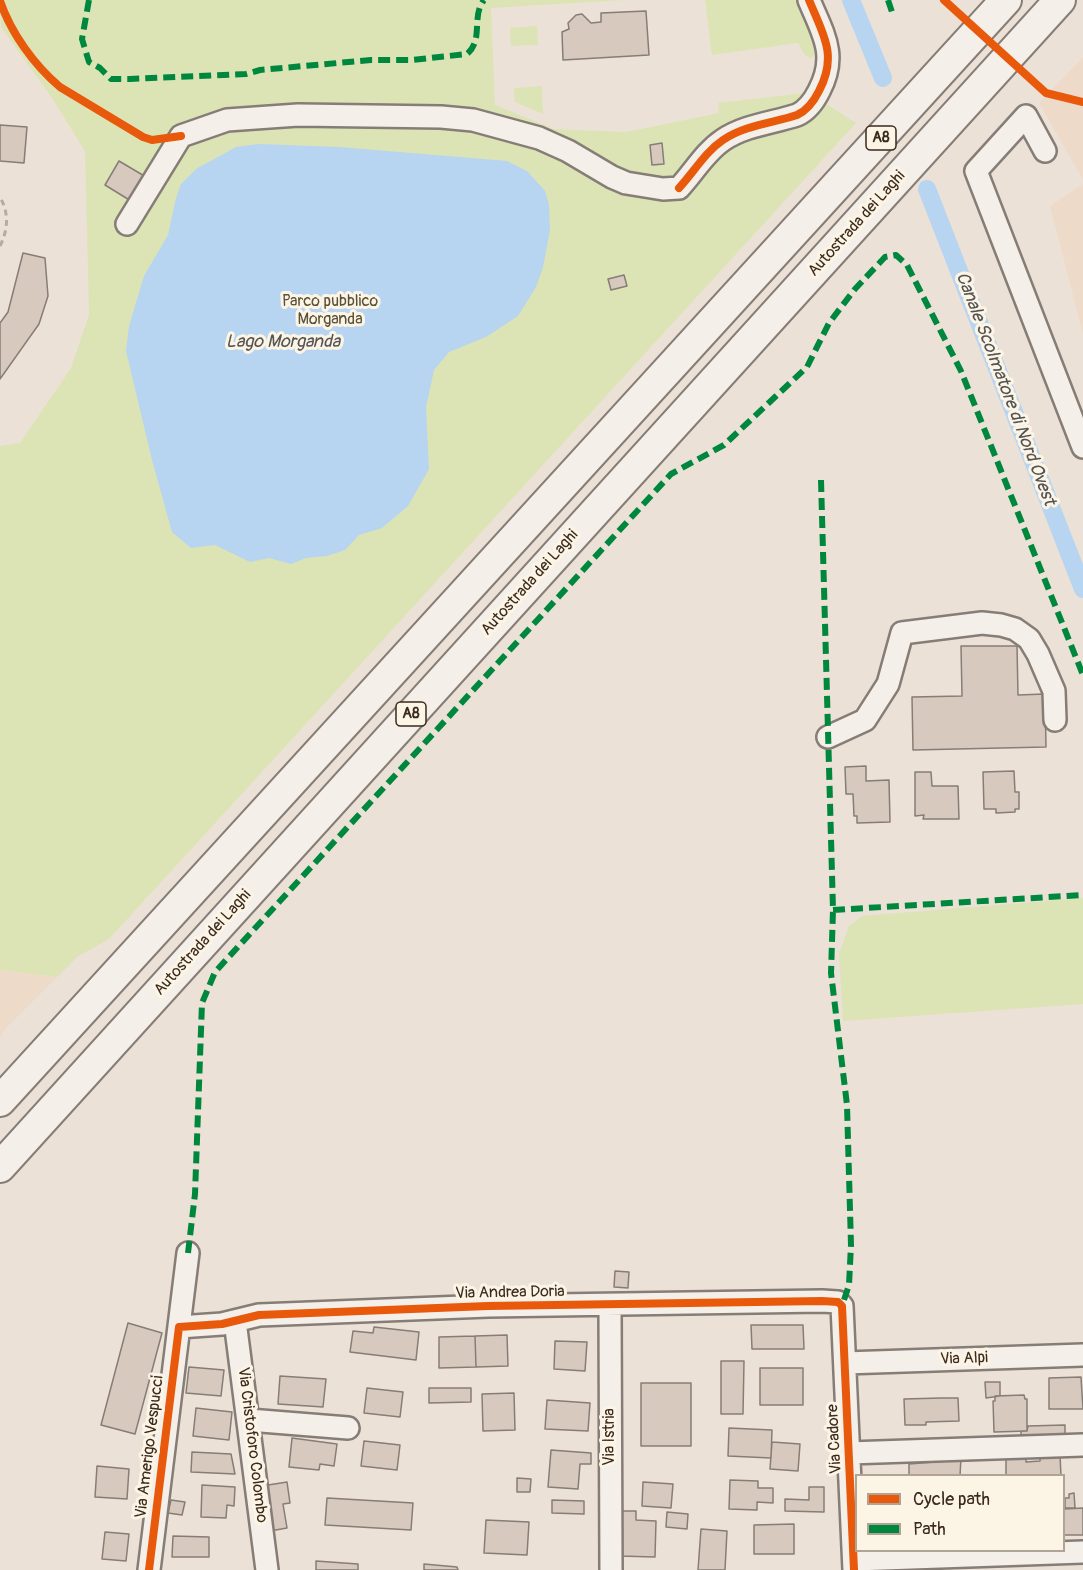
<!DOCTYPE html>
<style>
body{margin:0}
#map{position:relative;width:1083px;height:1570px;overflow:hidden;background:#ece1d6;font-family:Pangolin,sans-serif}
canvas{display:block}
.legend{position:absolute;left:855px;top:1474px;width:210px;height:78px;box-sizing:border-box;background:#fcf5e5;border:2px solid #afa495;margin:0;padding:8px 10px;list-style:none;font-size:18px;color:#3b2a1e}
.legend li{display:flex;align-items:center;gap:12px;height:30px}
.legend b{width:30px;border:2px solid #afa495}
</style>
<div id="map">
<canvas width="1083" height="1570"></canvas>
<ul class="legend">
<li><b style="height:8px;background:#e8590c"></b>Cycle path</li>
<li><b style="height:8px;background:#00873e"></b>Path</li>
</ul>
</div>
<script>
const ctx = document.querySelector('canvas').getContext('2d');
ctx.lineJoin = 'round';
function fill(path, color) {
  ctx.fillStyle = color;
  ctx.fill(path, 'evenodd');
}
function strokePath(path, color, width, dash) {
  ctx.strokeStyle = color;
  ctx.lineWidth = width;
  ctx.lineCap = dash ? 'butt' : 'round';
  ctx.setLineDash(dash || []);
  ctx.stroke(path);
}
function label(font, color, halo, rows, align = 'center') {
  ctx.font = font + ' Pangolin,sans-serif';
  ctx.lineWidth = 6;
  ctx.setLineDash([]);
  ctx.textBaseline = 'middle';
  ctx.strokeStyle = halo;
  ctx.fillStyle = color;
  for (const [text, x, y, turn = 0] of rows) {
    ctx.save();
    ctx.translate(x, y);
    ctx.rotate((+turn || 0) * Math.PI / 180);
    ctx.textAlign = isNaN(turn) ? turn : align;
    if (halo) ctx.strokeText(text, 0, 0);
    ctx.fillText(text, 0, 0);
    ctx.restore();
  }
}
const built = new Path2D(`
 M1083 57V180L1039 103Z
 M1083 184V334L1050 206Z
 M0 970 57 977 4 1030 0 1038Z`);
const green = new Path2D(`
 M0 0H625L491 8 495 105 554 129 626 132 719 113 718 103 805 93 814 96 856 123 109 939 77 957 57 977 0 970V446L20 443 71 368 89 315 85 151 52 98 1 27Z
 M705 0H801L820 47 811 59 804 54 798 43 712 55Z
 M537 26 538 45 511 46 510 28Z
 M542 86 543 114 515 102 514 88Z
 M1083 898V1004L843 1021 839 953 849 926 862 916Z`);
const water = new Path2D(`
 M258 144 339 147 507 161 527 171 545 191 549 205 550 230 543 267 536 287 518 316 486 337 449 352 434 370 426 407 429 469 408 506 382 528 359 535 345 550 327 556 306 558 291 564 269 558 250 562 215 545 191 548 172 532 152 460 126 351 129 326 144 276 168 235 176 198 181 184 196 169 236 147Z`);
const canal = new Path2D(`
 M851 0 883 78
 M927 189 1083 589`);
const building = new Path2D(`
 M646 11 649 55 563 60 562 32 569 29 568 23 576 15 582 14 591 23 601 22V13Z
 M0 125 27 127 24 163 0 161Z
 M662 143 664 164 652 165 650 145Z
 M119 161 146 177 131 201 105 185Z
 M23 253 45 258 48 296 39 324 0 379V323L8 312Z
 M624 275 627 286 611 290 608 279Z
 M961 646H1017L1018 695 1045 694 1046 747 913 750 912 697 962 696Z
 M866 766V781L889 780 890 822 857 823V816H854L853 794H846L845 767Z
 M1014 771 1015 792H1019V809H1015V812L996 813V809H984L983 772Z
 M915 772H931L932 786H958L959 819H923L924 815 915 816Z
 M615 1271 629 1272 628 1288 614 1287Z
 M128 1323 162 1333 135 1434 101 1425Z
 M751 1325H803L804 1349H752Z
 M374 1327 419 1332 416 1360 350 1352 353 1331 373 1333Z
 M507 1335 508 1366 476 1367 475 1336Z
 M475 1336 476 1367 439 1368V1337Z
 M555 1341 587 1342 585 1371 554 1369Z
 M721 1361H744L743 1414H721Z
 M189 1367 224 1370 221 1396 186 1393Z
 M760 1368H803V1405H760Z
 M280 1376 326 1379 323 1407 278 1404Z
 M1081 1377 1083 1409H1049V1378Z
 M985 1382H1000V1396L986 1398Z
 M641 1383H691V1446H641Z
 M367 1388 403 1392 400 1417 364 1413Z
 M429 1388H471V1402L429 1403Z
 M514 1393 515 1430 483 1431 482 1394Z
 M1024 1395 1025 1399H1027V1431L994 1432 993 1401H995V1396Z
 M941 1398H958L959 1421 926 1422V1425H905L904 1399Z
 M547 1400 590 1403 588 1431 545 1429Z
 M196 1408 232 1412 229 1440 193 1436Z
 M1065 1425V1442L1021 1444V1431H1027L1028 1426Z
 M729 1428 772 1430 771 1458 728 1456Z
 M292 1438 337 1444 334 1466 320 1464 319 1470 289 1467Z
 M364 1441 400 1445 397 1470 361 1466Z
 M772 1442 800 1444 798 1471 770 1469Z
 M551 1450 591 1453V1464H580L578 1489 548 1487Z
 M192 1452 231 1454 235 1474 191 1472Z
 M1060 1455 1061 1476H1006V1457L1026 1456V1462L1040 1461V1456Z
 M946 1457H961L960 1476H909V1464L946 1461Z
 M97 1466 129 1469 127 1499 95 1497Z
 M517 1478 531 1479 530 1492H517Z
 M730 1480 758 1481V1488H773V1503L757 1502V1510L729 1509Z
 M287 1482 290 1503 283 1504 287 1528 270 1531 262 1486Z
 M643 1482 673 1484 671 1508 642 1506Z
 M202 1485 235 1487 234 1506 227 1505 226 1518 201 1517Z
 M809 1487H824V1512L785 1511V1499L809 1500Z
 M1074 1493 1075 1508H1065V1498H1069V1494Z
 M327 1498 413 1503 411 1530 325 1525Z
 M171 1500 185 1502 182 1515 168 1513Z
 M552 1500 584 1501V1514L552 1513Z
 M1083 1508V1535H1064V1509Z
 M621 1511H636V1520L656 1521 655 1557 619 1556Z
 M667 1512 688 1514 687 1529 666 1527Z
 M486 1520 529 1522 527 1555 484 1553Z
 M794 1524V1554H754V1525Z
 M701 1529 727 1531 725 1570H698Z
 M105 1532 129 1534 126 1561 102 1559Z
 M173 1536 209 1537V1557H172Z
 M316 1561 358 1564V1570H316Z
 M424 1564 457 1567 458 1570H424Z`);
const path = new Path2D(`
 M0 246C8 230 9 214 1 199`);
const minor = new Path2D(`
 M1045 151 1026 116 976 171 1083 447
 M127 224 181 136 227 120 298 115 441 117 473 120 539 138 568 151 612 177 626 183 663 189 679 188C694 172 705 152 723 140 745 125 773 123 797 115 808 110 814 101 819 91 838 55 823 34 809 0
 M828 737 865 720 888 684 902 633 982 623 1001 625 1015 629 1029 639 1038 654 1054 691 1055 720
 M610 1305 611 1570
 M235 1321 267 1570
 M179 1327 222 1324 259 1315 488 1306 822 1301 838 1302 842 1306 854 1570
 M845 1363 1083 1355
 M249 1420 348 1428
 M849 1453 1083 1445
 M854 1560 1083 1552
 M149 1570 188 1253`);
const highway = new Path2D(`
 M0 1101 1006 0
 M0 1167 1060 0`);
const quiet = new Path2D(`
 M89 0 82 39 89 62 100 68 111 79H130L246 74 260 70 371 60H412L467 54C484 40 471 16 484 0
 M888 0 892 12
 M821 480 833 910 831 973 847 1105 851 1245 849 1285 842 1306
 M833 910 1083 895
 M188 1253 195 1194 202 1003 215 972 671 474 724 445 807 367 829 323 855 289 885 257 896 255 907 265 961 371 1083 675`);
const cycleway = new Path2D(`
 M944 0 1046 93 1083 102
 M0 1C11 33 34 65 60 87L143 137 152 140 181 136
 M679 188C694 172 705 152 723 140 745 125 773 123 797 115 808 110 814 101 819 91 838 55 823 34 809 0
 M149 1570 179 1327 222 1324 259 1315 488 1306 822 1301 838 1302 842 1306 854 1570`);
const shields = [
 [881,138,30],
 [411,714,30]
];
const shieldNames = [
 ["A8",881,138],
 ["A8",411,714]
];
const streetNames = [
 ["Autostrada dei Laghi",857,224,-48],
 ["Autostrada dei Laghi",530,583,-48],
 ["Autostrada dei Laghi",203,943,-48],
 ["Via Andrea Doria",510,1293,-1],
 ["Via Alpi",964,1359,-2],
 ["Via Istria",610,1437,-90],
 ["Via Cadore",835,1439,-93],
 ["Via Cristoforo Colombo",252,1445,83],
 ["Via Amerigo Vespucci",150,1447,-83]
];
const parkNames = [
 ["Parco pubblico",330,302],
 ["Morganda",330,320]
];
const waterNames = [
 ["Lago Morganda",283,342],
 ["Canale Scolmatore di Nord Ovest",1005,389,69]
];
fill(built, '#eedac8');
fill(green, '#dce4b6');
fill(water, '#b7d4f0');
strokePath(canal, '#b7d4f0', 18);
fill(building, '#d7c9be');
strokePath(building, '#867d76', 1.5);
strokePath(minor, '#867d76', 26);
strokePath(highway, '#867d76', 34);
strokePath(path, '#b1aca6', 3, [6, 4.5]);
strokePath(minor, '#f4efe9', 21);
strokePath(highway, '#f4efe9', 30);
strokePath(quiet, '#00873e', 6, [12, 6]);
strokePath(cycleway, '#e8590c', 8);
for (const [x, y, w] of shields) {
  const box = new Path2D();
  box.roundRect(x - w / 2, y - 12, w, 24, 4.5);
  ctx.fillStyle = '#fcf5e5';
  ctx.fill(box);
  strokePath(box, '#3b2a1e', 1.5);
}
label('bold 15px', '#3b2a1e', null, shieldNames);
label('16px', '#3b2a1e', '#fcf5e5', streetNames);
label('16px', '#585037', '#fcf5e5', parkNames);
label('italic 18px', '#545355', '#fcf5e5', waterNames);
</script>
